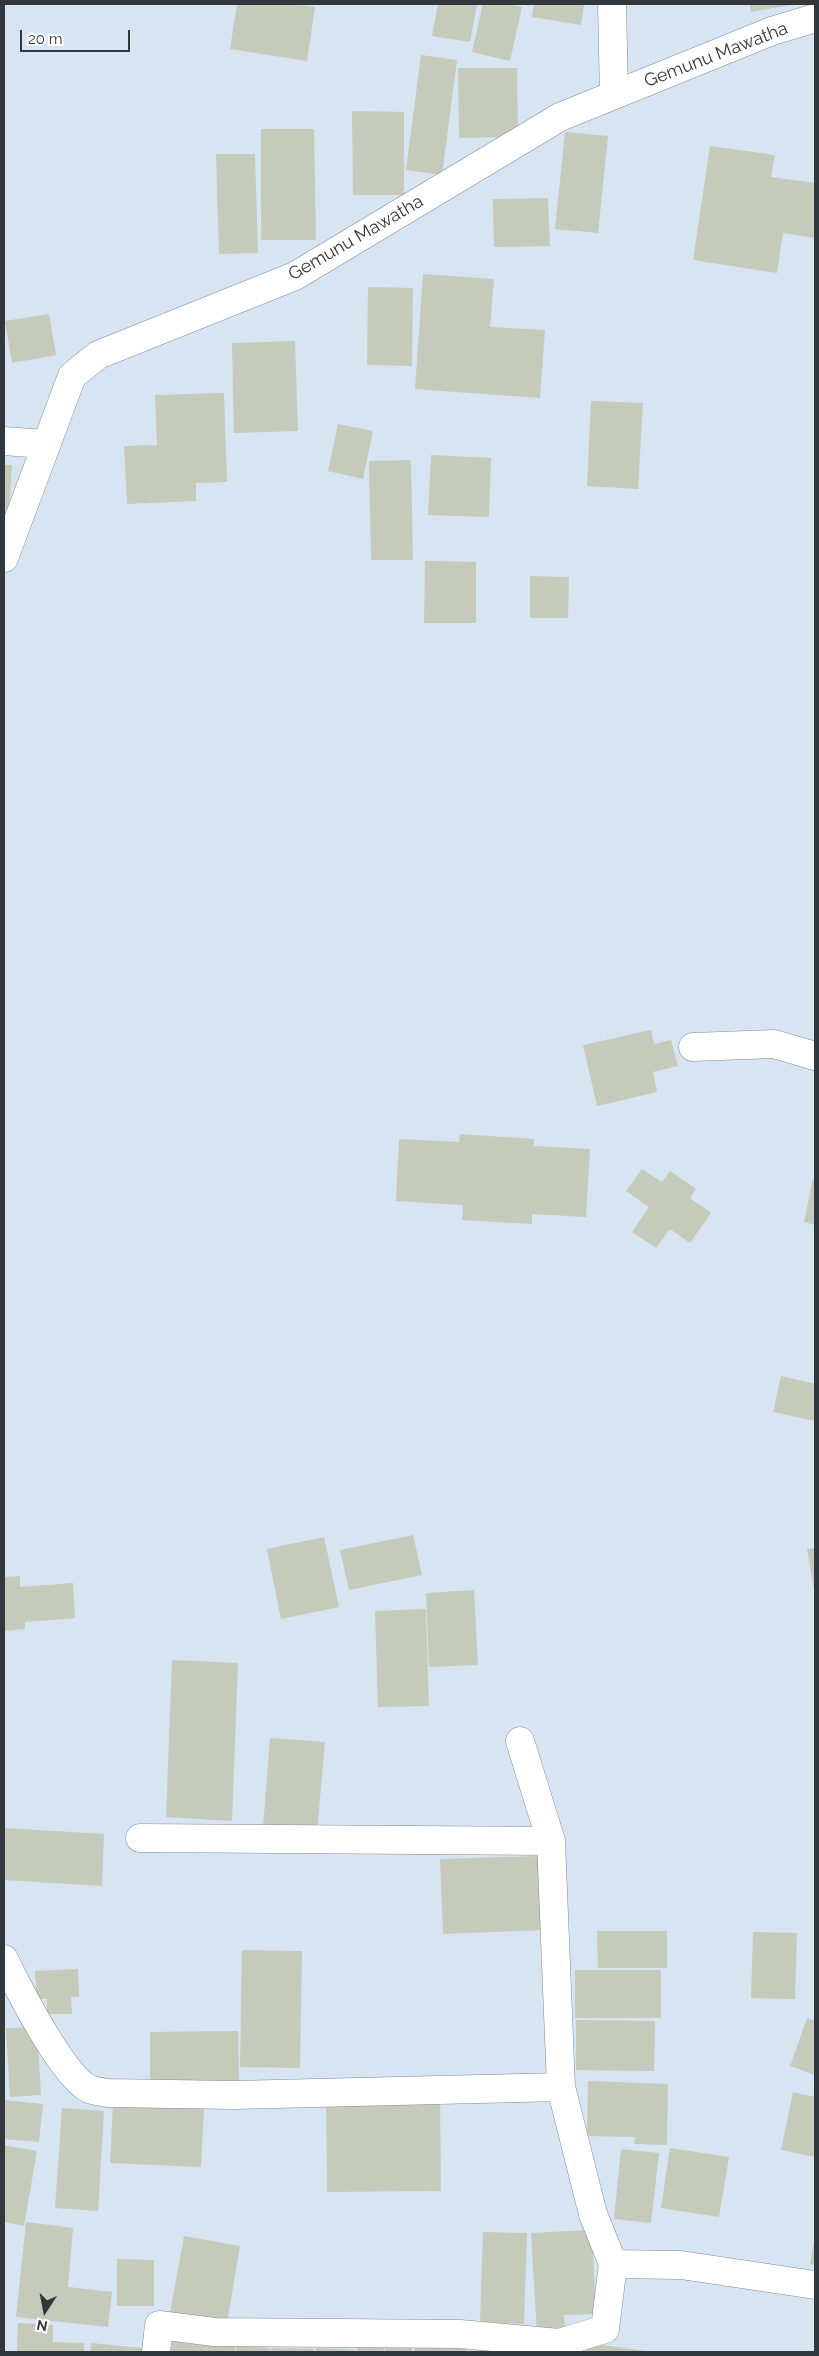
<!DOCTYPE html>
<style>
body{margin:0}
#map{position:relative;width:819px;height:2356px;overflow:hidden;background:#d7e4f1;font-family:Raleway,sans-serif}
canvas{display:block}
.frame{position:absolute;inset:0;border:5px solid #33383d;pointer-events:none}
.north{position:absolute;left:20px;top:2286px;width:50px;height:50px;-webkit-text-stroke:4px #fff;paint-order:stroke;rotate:191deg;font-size:14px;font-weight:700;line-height:20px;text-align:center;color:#33383d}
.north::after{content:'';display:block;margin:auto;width:18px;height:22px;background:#33383d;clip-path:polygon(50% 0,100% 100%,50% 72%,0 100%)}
.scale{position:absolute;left:20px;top:30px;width:110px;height:22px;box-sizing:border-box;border:2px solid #33383d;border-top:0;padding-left:6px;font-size:15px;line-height:18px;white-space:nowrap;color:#33383d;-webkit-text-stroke:4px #fff;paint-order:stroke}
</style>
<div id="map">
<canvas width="819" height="2356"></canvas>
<div class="frame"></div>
<div class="north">N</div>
<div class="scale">20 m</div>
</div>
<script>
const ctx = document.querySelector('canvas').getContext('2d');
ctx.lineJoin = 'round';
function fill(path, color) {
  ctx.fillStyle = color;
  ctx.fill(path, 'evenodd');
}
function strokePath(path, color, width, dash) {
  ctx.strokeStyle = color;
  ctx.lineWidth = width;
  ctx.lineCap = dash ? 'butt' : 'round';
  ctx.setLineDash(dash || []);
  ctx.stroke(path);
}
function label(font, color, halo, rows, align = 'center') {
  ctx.font = font + ' Raleway,sans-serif';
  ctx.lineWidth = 4.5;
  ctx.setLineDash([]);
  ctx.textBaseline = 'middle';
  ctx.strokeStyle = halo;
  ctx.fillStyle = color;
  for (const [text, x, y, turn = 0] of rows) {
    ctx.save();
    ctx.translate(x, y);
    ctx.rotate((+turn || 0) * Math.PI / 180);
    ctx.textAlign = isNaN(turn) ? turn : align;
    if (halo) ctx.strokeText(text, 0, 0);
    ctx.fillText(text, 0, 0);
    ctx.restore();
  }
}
const building = new Path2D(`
 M237 4H292L315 7 307 61 230 49Z
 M438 4H477L470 42 432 36Z
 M483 4H506L522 7 510 61 472 52Z
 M534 4H584L581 25 532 17Z
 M750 4H791V5L751 12Z
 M421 55 457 60 442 175 406 170Z
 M458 68H517L518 137 459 138Z
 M352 111 404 112V195H353Z
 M261 129H314L316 240H261Z
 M565 132 608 136 598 233 555 229Z
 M710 146 775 155 771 177 815 183V238L783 233 777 273 693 260Z
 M216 154H255L258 253 219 254Z
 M548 198 550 246 494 247 493 199Z
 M423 274 494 279 490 327 545 330 540 398 415 389Z
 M368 287 413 288 412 366 367 365Z
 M49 314 56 355 12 363 5 321Z
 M295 341 298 431 234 433 232 343Z
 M224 393 227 482 196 483V501L127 504 124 446 157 445 155 395Z
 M591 401 643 403 638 489 587 486Z
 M338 424 373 431 363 479 328 471Z
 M431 455 491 458 489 517 428 515Z
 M411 460 413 560H371L369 461Z
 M4 465H12L9 510 4 509Z
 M425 561 476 562V623H424Z
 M530 576 569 577 568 618H530Z
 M651 1030 654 1044 671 1040 678 1066 653 1072 657 1092 597 1106 583 1045Z
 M460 1134 534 1139V1146L590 1149 586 1217 532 1214V1224L462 1220 463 1205 396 1201 399 1139 459 1142Z
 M642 1169 662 1182 670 1171 696 1189 690 1198 711 1213 690 1243 670 1229 656 1248 632 1232 649 1207 626 1191Z
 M813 1179H815V1225L804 1222Z
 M781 1376 815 1384V1421L773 1412Z
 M413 1535 422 1575 349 1590 340 1550Z
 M324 1537 339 1607 281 1619 267 1549Z
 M815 1548V1589H814L807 1549Z
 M20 1576V1587L73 1583 75 1618 25 1622V1629L4 1631V1577Z
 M474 1590 478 1665 429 1667 426 1593Z
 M426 1609 429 1706 378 1707 375 1611Z
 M172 1660 238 1663 232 1821 166 1817Z
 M270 1738 325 1742 317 1832 263 1828Z
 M4 1828 104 1834 102 1886 4 1880Z
 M539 1856 543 1930 443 1934 440 1859Z
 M597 1931H667V1968H598Z
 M753 1932 797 1933 795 1999 751 1998Z
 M242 1950 302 1951 300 2068 240 2067Z
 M78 1969 79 1997H71L72 2014H47V1999H37L35 1971Z
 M575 1970H661V2018H575Z
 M807 2018 815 2021V2075L790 2066Z
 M576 2020 655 2021 654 2071 576 2070Z
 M37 2027 41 2095 10 2097 6 2028Z
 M238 2031 239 2084 150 2085V2032Z
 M588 2081 668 2084 667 2145 634 2144 635 2137 587 2136Z
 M793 2092 815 2097V2157L781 2150Z
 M4 2100 43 2104 39 2142 4 2139Z
 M326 2102H440L441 2191 327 2192Z
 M113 2104 204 2108 201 2167 110 2163Z
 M62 2108 104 2111 98 2211 55 2208Z
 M4 2145 37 2151 24 2226 4 2222Z
 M670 2148 729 2157 719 2217 661 2208Z
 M621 2149 659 2153 651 2223 614 2219Z
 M26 2222 73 2228 68 2287 112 2292 108 2327 16 2317Z
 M592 2230 596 2314 564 2315 565 2333 537 2335 531 2233Z
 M483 2232 527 2233 524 2324 480 2322Z
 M184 2236 240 2246 227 2323 170 2313Z
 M814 2242H815V2265L810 2264Z
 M117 2259 154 2260V2306H117Z
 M18 2323 53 2325V2342L84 2343V2352H17Z
 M172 2341 235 2345V2352H171Z
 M91 2343 143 2348 142 2352H90Z
 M587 2343 646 2351 645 2352H586Z
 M358 2345 384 2346V2352H357Z
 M385 2345 412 2347V2352H385Z
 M415 2345 467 2348V2352H414Z
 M236 2346 270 2348V2352H236Z
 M271 2348 314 2349V2352H271Z
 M316 2348 355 2350V2352H316Z`);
const minor = new Path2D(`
 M612 4 614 95
 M4 441 45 444
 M4 558 72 376 98 355 295 276 560 117 772 31 815 18
 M693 1047 774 1044 815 1056
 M520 1741 551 1841 561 2087 593 2214 613 2264
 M140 1838 551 1841
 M4 1959C18 1988 62 2075 89 2089 94 2091 102 2092 108 2093L234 2095 561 2087
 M156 2352 159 2325 214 2332 460 2334 559 2343 605 2329 613 2264 681 2265 815 2285`);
const streetNames = [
 ["Gemunu Mawatha",716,55,-21],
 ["Gemunu Mawatha",356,238,-30]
];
fill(building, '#c6caba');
strokePath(minor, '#808b97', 29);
strokePath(minor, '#fff', 28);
label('18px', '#33383d', '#fff', streetNames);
</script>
